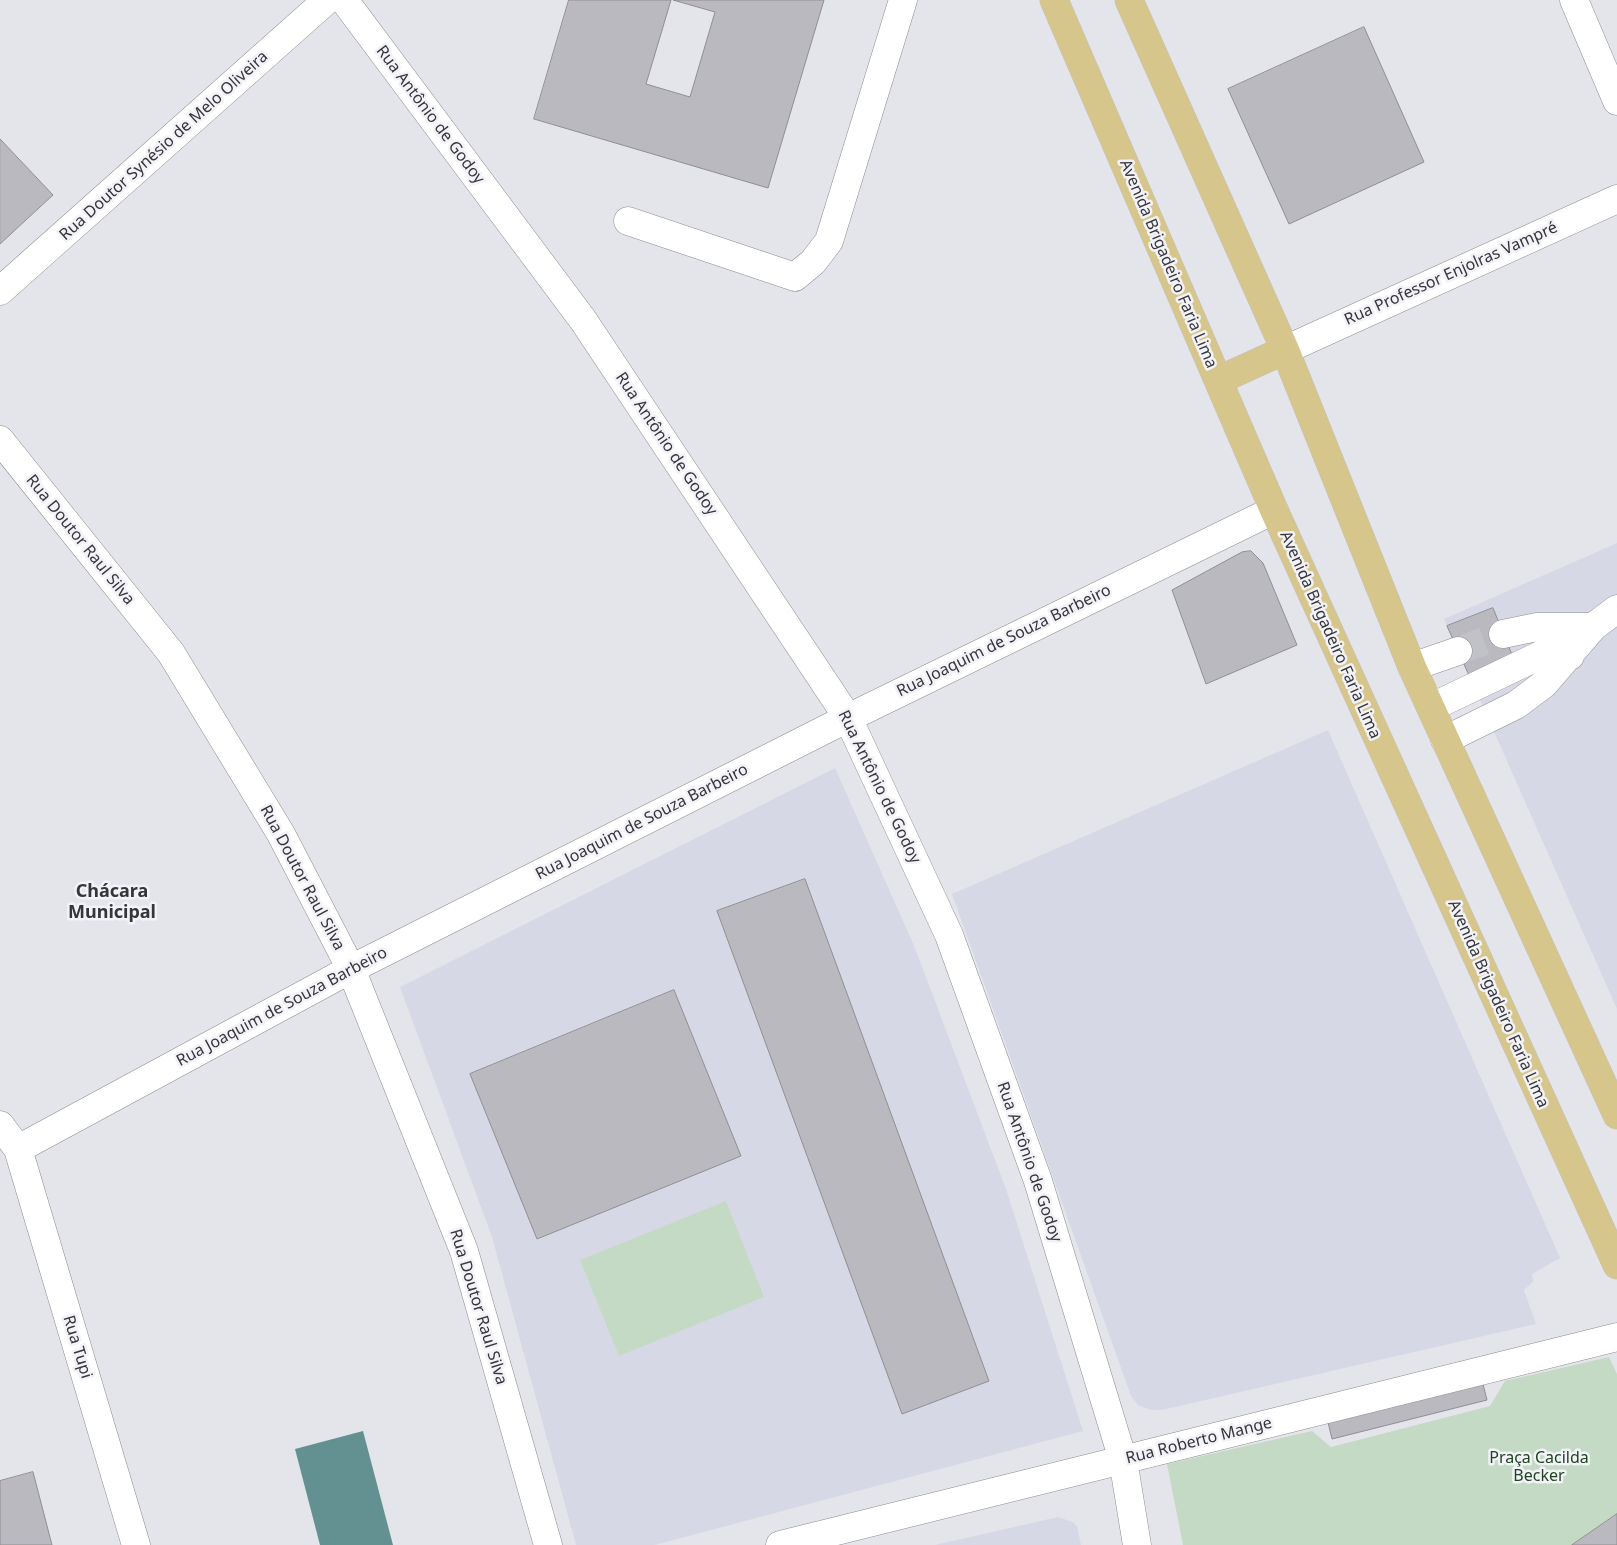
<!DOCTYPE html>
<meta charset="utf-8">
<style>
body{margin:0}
canvas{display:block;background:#e4e5eb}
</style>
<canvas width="1617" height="1545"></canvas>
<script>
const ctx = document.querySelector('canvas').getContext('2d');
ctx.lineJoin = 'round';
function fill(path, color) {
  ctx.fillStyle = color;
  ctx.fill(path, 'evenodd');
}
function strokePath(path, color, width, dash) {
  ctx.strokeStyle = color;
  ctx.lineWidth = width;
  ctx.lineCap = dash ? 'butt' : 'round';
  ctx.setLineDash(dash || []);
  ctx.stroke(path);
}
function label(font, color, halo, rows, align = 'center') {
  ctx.font = font + ' "Noto Sans",sans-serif';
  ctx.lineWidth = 5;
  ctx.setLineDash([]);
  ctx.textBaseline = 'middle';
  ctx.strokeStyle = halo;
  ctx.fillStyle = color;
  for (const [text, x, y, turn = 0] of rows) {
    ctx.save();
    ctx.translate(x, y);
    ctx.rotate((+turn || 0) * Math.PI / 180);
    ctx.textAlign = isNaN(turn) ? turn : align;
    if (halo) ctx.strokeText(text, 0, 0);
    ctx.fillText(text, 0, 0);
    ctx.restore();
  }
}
const built = new Path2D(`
 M1617 543V1009L1444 619Z
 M1328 730 1560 1258 1532 1274 1533 1282 1524 1290 1536 1324 1162 1410H1151L1138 1405 1131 1396 952 894Z
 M835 768 915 948 1006 1189 1083 1431 655 1545H576L492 1237 400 987ZM805 879 989 1381 902 1414 717 912ZM674 990 741 1156 537 1239 470 1074Z
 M1058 1517 1073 1522 1077 1526 1081 1545H935Z`);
const green = new Path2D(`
 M726 1201 764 1297 619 1356 580 1260Z
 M1609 1357 1617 1374V1516L1616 1514 1572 1545H1183L1167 1464 1312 1431 1331 1447 1490 1406 1505 1381Z`);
const water = new Path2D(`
 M363 1431 393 1545H320L295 1449Z`);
const building = new Path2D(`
 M569 0H671L646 84 690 97 715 12 673 0H824L768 188 534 119Z
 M1364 27 1424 162 1289 224 1228 89Z
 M0 139 53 195 0 244Z
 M1251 551 1263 563 1297 645 1206 684 1172 590 1242 552Z
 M1493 608 1515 662 1471 680 1447 626Z
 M805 879 989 1381 902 1414 717 911Z
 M674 990 741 1156 537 1239 470 1074Z
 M1482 1380 1487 1400 1332 1439 1327 1418Z
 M33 1472 52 1545H0V1481Z
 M1617 1514V1545H1572Z`);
const minorTunnel = new Path2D(`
 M1458 651 1503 634`);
const minor = new Path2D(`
 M344 0 583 320 848 718 949 935 1038 1181 1123 1460 1137 1545
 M1574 0 1617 101
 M628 221 795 277 813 262 829 241 903 0
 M0 291 327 0
 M1285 350 1617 199
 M0 440 171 653 281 834 351 969 464 1251 548 1545
 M1503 634 1537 627H1593
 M1412 667 1458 651
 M1432 707 1549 651H1559L1570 656
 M1445 740 1516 705 1544 684 1593 627 1617 609
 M0 1125 18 1149 136 1545
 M18 1149 351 969 848 718 1274 510
 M780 1545 1617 1337`);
const major = new Path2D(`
 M1054 0 1274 510 1617 1265
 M1129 0 1285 350 1412 667 1617 1115
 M1219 380 1285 350`);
const streetNames = [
 ["Rua Antônio de Godoy",430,115,53],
 ["Rua Doutor Synésio de Melo Oliveira",164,146,-42],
 ["Avenida Brigadeiro Faria Lima",1168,264,67],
 ["Rua Professor Enjolras Vampré",1451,274,-24],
 ["Rua Antônio de Godoy",666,444,56],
 ["Rua Doutor Raul Silva",80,540,51],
 ["Avenida Brigadeiro Faria Lima",1330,635,66],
 ["Rua Joaquim de Souza Barbeiro",1004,641,-26],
 ["Rua Antônio de Godoy",879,787,64],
 ["Rua Joaquim de Souza Barbeiro",642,822,-27],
 ["Rua Doutor Raul Silva",302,878,62],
 ["Avenida Brigadeiro Faria Lima",1498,1004,66],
 ["Rua Joaquim de Souza Barbeiro",282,1007,-28],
 ["Rua Antônio de Godoy",1029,1162,71],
 ["Rua Doutor Raul Silva",478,1307,73],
 ["Rua Tupi",77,1347,73],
 ["Rua Roberto Mange",1199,1441,-14]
];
const parkNames = [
 ["Praça Cacilda",1539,1458],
 ["Becker",1539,1476]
];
const neighbourhoodNames = [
 ["Chácara",112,892],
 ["Municipal",112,913]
];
fill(built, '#d7d8e5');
fill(green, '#c5dac4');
fill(water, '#639191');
fill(building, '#bab9bf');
strokePath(building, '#8f8e93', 1);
strokePath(minorTunnel, '#c1c2c7', 28, [28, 14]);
strokePath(minor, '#8d8d93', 29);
strokePath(major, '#c2c3c3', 29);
strokePath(minor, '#fff', 28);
strokePath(major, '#d7c68c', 28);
label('16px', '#353638', '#f2f2f8', streetNames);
label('16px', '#1d461e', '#f2f2f8', parkNames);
label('bold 18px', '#353638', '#f2f2f8', neighbourhoodNames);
</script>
